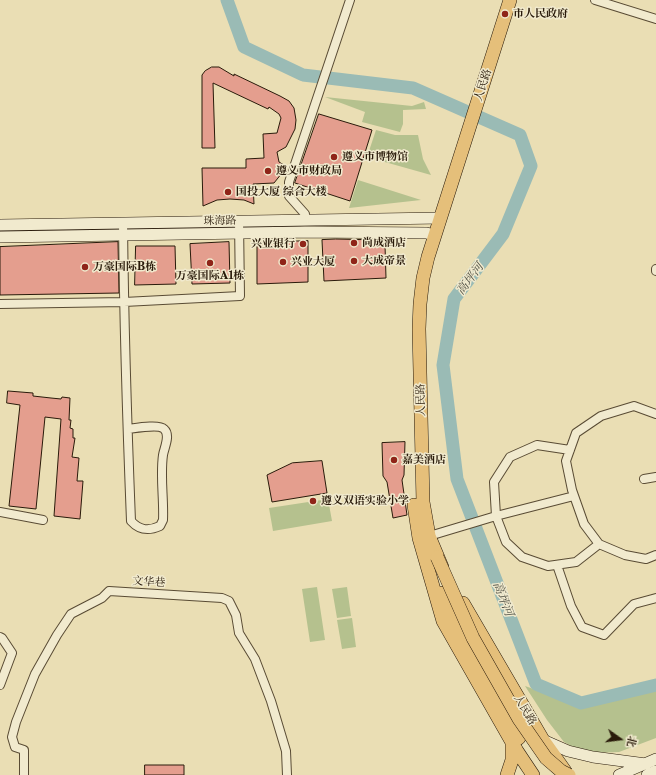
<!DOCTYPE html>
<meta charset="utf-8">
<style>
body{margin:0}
#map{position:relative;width:656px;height:775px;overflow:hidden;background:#eadeb4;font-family:"Libre Caslon Text","Noto Serif SC",serif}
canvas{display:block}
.north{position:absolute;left:600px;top:719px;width:40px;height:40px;-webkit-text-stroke:3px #f1eace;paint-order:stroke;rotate:104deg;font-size:11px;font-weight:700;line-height:16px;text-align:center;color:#291a0a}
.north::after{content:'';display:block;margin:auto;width:14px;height:18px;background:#291a0a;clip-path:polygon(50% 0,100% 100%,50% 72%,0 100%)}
</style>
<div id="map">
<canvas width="656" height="775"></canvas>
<div class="north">北</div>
</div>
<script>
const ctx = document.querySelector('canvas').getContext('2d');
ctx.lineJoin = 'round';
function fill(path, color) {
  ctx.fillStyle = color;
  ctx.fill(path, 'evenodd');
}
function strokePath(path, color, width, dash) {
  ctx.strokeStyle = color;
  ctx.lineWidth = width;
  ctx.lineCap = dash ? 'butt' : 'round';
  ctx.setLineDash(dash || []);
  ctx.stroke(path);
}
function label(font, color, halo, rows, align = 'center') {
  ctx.font = font + ' "Libre Caslon Text","Noto Serif SC",serif';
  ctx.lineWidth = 3;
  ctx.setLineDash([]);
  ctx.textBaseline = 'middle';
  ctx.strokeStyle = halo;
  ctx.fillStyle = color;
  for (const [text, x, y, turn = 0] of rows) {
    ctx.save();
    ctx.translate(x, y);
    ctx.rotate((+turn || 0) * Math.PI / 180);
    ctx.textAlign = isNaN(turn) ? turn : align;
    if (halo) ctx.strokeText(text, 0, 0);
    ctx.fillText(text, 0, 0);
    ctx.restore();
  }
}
const green = new Path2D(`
 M325 97 412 106 424 102 426 109 403 110V124L400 132 362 122 365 112Z
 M376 130 395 135H418L423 159 431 175 367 157Z
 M358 180 421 200 349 208Z
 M328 499 332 521 273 531 269 508Z
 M317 587 325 640 310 642 302 589Z
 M347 587 351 616 337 618 332 589Z
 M352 618 356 647 342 649 337 620Z
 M656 681V738L619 752 590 753 575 748 564 742 547 720 525 686C540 691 555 698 570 698 595 700 631 687 656 681Z`);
const river = new Path2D(`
 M227 0 244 47 303 75 413 88 520 135 531 166 503 234 454 299 443 365 457 479 536 684 581 703 656 685`);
const building = new Path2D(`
 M212 67H219L234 76V74L280 96 289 101 294 108 296 120 295 129 286 147 277 152 279 162 284 165 282 173 274 183 253 184 254 204 244 200 230 199 217 200 203 206 202 168H246V159L264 158 263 134 277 133 281 118 279 114 269 107 268 109 213 83 215 148H202V75L205 71Z
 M319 114 372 130 350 201 295 183Z
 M336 239 381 240 385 245 386 278 324 281 322 240Z
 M308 241V282L257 284V243Z
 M118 242 119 293 0 295V247Z
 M229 242 230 283 192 284 190 244Z
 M136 246H175L176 284 135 285Z
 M8 391 33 393V396L51 398 61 399 62 397 70 398 69 420H71L70 428 73 429V438H75L72 457 79 458 77 481H83L80 519 54 516 61 419 45 417 36 509 9 506 20 405 7 403Z
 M405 442 404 475 402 480 407 515 393 518 387 482 383 476 382 443Z
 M322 461 327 493 272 502 267 475 292 463Z
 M145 765H184V775H145Z`);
const street = new Path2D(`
 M595 0 656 19
 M305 220V214L289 196V182L350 0
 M123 223C124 322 127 421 131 521 140 531 149 531 160 526L163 520C164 499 160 476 163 455 164 448 171 435 164 429 159 424 136 428 128 429
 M656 271V269
 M0 304 124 302 240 296 239 221
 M656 414 634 406 601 416 576 433 566 461 572 490 584 524 599 544 625 555 646 559 656 555
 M570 450 537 445 510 457 494 482 496 516 506 542 522 557 548 566 576 562 599 544
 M644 479 656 477
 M0 512 43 520
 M426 537 496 516 574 496
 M557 565 571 606 582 627 604 635 634 604 656 598
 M0 637 2 638 12 653 0 685
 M24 775V750L15 747 12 737 16 722 35 674 57 635 71 614 102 598 109 591 222 598 229 601 236 615 239 633 255 659 271 701 286 751 287 775`);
const secondary = new Path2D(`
 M0 225 440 218
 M0 237 305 232 427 233 434 236
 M543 740 568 751 593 757 646 764
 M619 775 656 759
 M647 775 656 771`);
const primary = new Path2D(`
 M414 505 419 538 443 621 517 751 533 775
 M442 567 429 536 423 502 419 329 420 304 423 278 428 257 510 0
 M441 593 519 738
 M463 603 543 740 565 771
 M507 775 512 760V744`);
const primaryBridge = new Path2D(`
 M437 557 473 638 519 719 546 758 561 771 569 775`);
const markers = [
 [505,14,4,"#8f2418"],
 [334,157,4,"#8f2418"],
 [268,171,4,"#8f2418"],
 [228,192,4,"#8f2418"],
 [354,243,4,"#8f2418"],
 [303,244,4,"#8f2418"],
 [354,261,4,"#8f2418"],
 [283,262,4,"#8f2418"],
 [210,263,4,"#8f2418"],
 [85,267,4,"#8f2418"],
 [394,460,4,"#8f2418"],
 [313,501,4,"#8f2418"]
];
const poiNames = [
 ["市人民政府",513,14],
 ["遵义市博物馆",342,157],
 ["遵义市财政局",276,171],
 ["国投大厦 综合大楼",236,192],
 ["尚成酒店",362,243],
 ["兴业银行",295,244,"right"],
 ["大成帝景",362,261],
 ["兴业大厦",291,262],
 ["万豪国际B栋",93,267],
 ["万豪国际A1栋",210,276,"center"],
 ["嘉美酒店",402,460],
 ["遵义双语实验小学",321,501]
];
const streetNames = [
 ["人民路",483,85,-72],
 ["珠海路",220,221,-1],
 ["人民路",421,400,-91],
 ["文华巷",149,582,3],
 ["人民路",525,710,60]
];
const waterNames = [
 ["高坪河",470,279,-53],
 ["高坪河",503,599,69]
];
fill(green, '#b5c18e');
strokePath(river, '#9abbb5', 13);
fill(building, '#e49e8e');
strokePath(building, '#291a0a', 1);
strokePath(street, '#594b34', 10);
strokePath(secondary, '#291a0a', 12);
strokePath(primary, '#291a0a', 14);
strokePath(street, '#f1eace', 8);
strokePath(secondary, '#f1eace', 11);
strokePath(primary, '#e5bf7a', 13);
strokePath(primaryBridge, '#291a0a', 14, []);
strokePath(primaryBridge, '#e5bf7a', 13);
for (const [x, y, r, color] of markers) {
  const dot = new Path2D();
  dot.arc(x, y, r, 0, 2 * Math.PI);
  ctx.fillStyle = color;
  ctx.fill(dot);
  strokePath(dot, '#f1eace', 1.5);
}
label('bold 11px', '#291a0a', '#f1eace', poiNames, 'left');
label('11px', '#291a0a', '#f1eace', streetNames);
label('italic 12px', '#515246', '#f1eace', waterNames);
</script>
